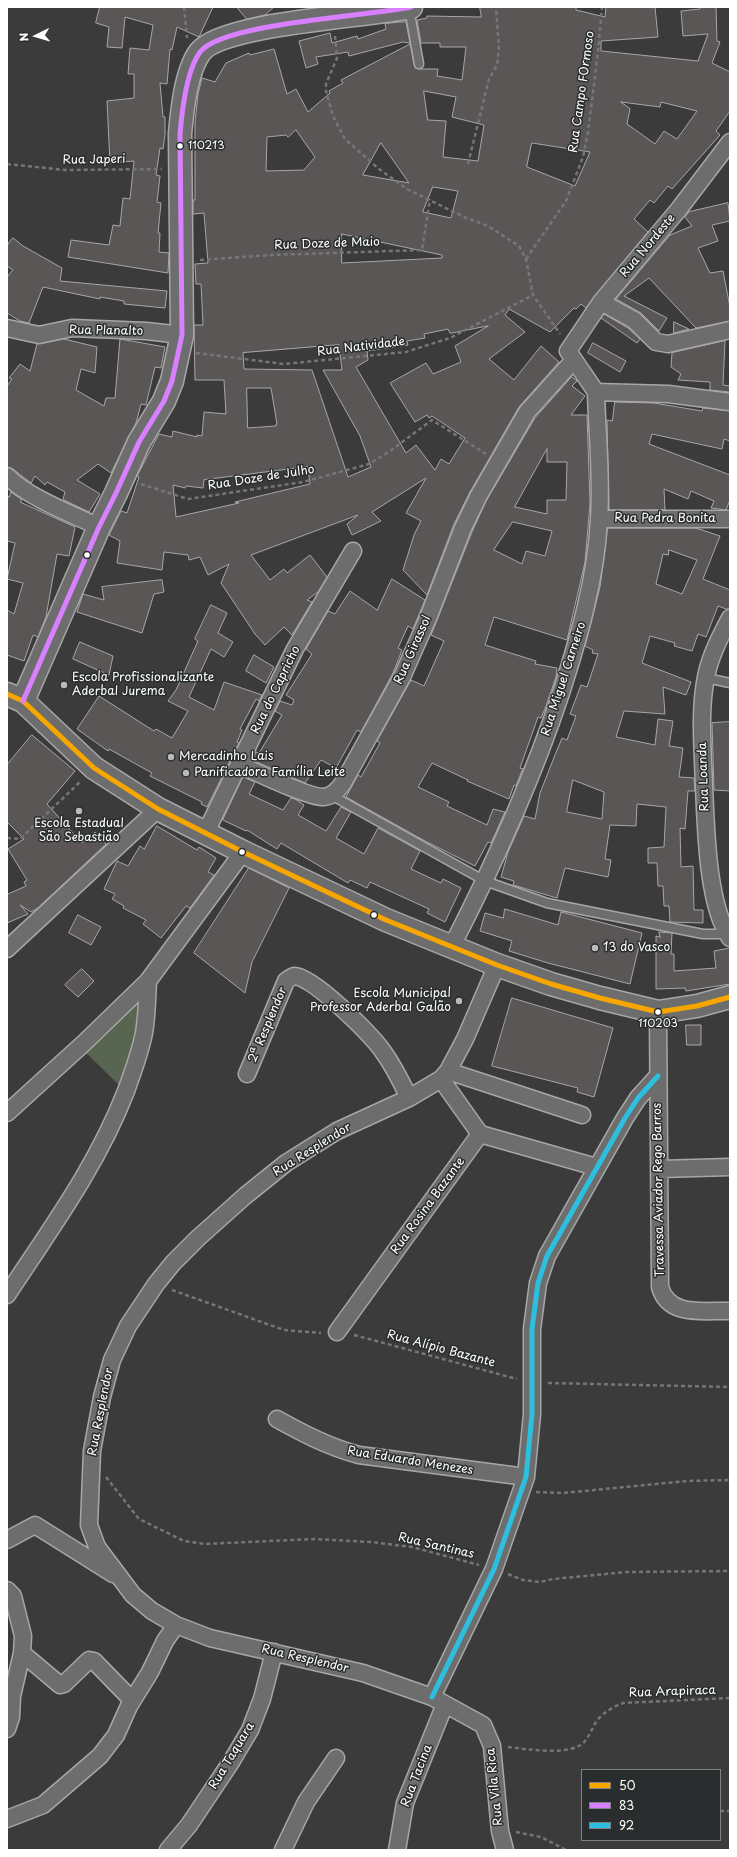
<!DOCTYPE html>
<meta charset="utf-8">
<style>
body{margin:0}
#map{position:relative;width:737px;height:1857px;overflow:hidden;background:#3c3b3b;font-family:"Playpen Sans",sans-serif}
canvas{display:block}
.frame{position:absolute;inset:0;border:8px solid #fff;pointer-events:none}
.legend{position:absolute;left:581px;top:1769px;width:140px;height:72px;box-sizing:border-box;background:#2a2d2e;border:1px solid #7f8182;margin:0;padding:5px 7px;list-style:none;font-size:12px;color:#fff}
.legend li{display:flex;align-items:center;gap:8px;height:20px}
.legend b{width:20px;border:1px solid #7f8182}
.north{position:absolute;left:16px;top:16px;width:40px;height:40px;-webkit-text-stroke:3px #2a2d2e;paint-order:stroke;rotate:265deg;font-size:11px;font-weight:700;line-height:16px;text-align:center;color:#fff}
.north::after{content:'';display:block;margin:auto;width:14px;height:18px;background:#fff;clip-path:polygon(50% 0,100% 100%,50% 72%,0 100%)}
</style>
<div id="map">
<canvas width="737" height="1857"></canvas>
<div class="frame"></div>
<ul class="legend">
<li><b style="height:5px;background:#f7a600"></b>50</li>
<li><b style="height:5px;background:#d880ff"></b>83</li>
<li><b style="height:5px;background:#2dbfdf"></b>92</li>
</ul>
<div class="north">N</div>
</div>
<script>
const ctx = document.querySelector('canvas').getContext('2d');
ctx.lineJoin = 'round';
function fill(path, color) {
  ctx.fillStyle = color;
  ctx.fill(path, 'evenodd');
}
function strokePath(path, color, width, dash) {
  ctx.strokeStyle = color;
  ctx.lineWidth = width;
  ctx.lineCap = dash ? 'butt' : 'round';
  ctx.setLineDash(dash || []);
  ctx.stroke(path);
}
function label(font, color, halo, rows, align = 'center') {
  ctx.font = font + ' "Playpen Sans",sans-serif';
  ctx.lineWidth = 3;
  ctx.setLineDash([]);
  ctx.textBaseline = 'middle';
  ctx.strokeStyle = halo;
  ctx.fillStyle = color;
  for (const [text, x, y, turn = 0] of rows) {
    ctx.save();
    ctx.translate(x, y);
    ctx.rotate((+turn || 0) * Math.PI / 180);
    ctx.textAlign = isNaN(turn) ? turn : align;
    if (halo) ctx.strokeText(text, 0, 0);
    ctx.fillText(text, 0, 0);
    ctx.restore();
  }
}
const green = new Path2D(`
 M144 986V1032L121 1087 80 1047Z`);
const building = new Path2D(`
 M100 7H213L199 37 177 27 172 50 170 49 167 84 160 83 163 117H165V134L163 149 160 148 156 175 160 176 157 202 161 203 158 233H160L159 252 169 253 168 273 68 257 71 240 109 245 113 225 120 226 123 198 130 199 134 161 110 163 107 101 134 98V74H128L130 48 149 50 153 25 125 17 122 48 107 47 109 27 96 23Z
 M237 7H274L265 15 247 19Z
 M480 7H576V10L605 17 606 7H655L658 37 601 41V51L698 61 708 34 683 36 681 11 700 9V7H716L717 41 720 42 712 63 730 72V111L716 131 720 135 672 189 668 186 654 203 650 200 634 219 648 232 586 308 581 304 576 309 574 308 550 332 509 309 505 315 525 332 489 359 514 380 541 346 559 362 519 407 470 492 454 524 427 595 403 570 414 535 421 521 406 513 426 478 372 512 381 521 352 535 347 524 358 515 251 555 270 580 284 569 287 573 310 555 327 577 318 592 307 600 312 602 292 635 284 627 265 645 255 634 221 583 229 564 208 575 200 557 189 560 188 555 164 552 162 570 117 563 120 541 109 535 121 511 127 513 139 477 137 476 159 434 172 437 173 431 197 437V435L202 436 204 412 226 414 224 380H195L194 325H203L201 284H196L195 264 208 263 204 213 193 214V200H195V122L198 94 202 78 215 82 226 63 249 53 250 55 274 49 287 94 296 89 308 112 330 93 329 91 343 83 341 80 410 44 415 68 420 69H438L437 76 462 80 466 47H440V43H421L417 20 427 18V16L481 17ZM424 91 456 97 452 117 484 125 478 161 443 157 446 121 428 120ZM621 102 660 107 661 102 697 111 677 139 664 131 655 144 627 124 630 109ZM296 130 315 157 304 170 266 171 267 137 286 135 288 137ZM381 143 409 183 363 175ZM532 143 590 152 575 186 527 167ZM433 187 458 191 451 218 423 212ZM342 234 442 255V258L342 263ZM488 326 455 346 461 362 433 374 426 363 390 383 415 422 427 415 429 418 432 416 465 438 449 464 441 459 435 470 416 445 406 453 356 367 368 360 367 351 408 345 407 341 425 338 424 334 448 329 450 333ZM339 345 342 370H323L360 436 371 467 348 477 312 370 244 369 243 353ZM247 388H271L277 424H276V426L248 428ZM308 467 310 484 235 502 239 503 176 517 173 485 185 488 186 486 203 488 204 480Z
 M400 22H406L410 43 403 42 349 56 348 52 316 57 318 64 306 68 299 41 330 33 332 43 357 36 358 39 386 29 385 24Z
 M728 203 730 221 712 225 718 241 698 248 710 273 723 271 730 307V321L696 328 649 278 624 296 667 318 659 331 641 313 616 299 670 235 692 226 685 217 689 212Z
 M13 238 23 246 62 268 60 281 167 291 165 308 124 304V301L100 297V299L43 287 29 323 20 321 7 313V277L13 270 7 266V246Z
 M604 314 628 328 640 339 637 343 601 318Z
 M674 322 689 329 674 333Z
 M64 339 97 347 95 373 81 369 76 390 104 406 106 398H115L120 339 165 347 161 368 155 367 146 405 141 404 136 423 111 473 98 464 77 480 100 494 89 512 66 501 63 499 65 492 47 482 45 485 35 476 31 483 13 469 7 467V386L12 379 9 378 20 364 30 371 37 344Z
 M725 341 723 385 730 386V392L710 390V382L678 380 681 374 671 367 672 353Z
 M593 343 626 361 620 372 588 353Z
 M572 377 577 381 572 386 585 396 571 415H587L590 503 585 562 567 640 494 617 485 645 536 661 535 664 557 668 556 677 546 706 541 718 538 717 520 768 523 769 521 773 516 786 514 785 509 799 467 781 468 780 432 763 418 787 449 802 447 806 487 825 493 809 505 812 491 843 488 842 475 866 425 841 346 797 358 775 361 777 380 743 377 741 411 680 424 686 444 641 431 635 472 532 486 501 535 418ZM547 449V462H567L566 500H547V514L515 507ZM513 522 552 531 545 556 526 551 522 564 494 550Z
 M615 402 654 403 702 411 703 408 730 411V441L724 439 722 449 652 434 649 444 730 475V500L726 510 711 508 714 501 691 491 688 499 664 489 665 510H609L607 420 612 421Z
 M11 492 22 500 20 502 75 527 69 556 57 554 46 617 38 637 33 635 24 661 7 655V610L14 614 23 583 7 579 15 543 7 541V496L9 497Z
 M608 528H696L720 536 703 579 730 590V609H726L718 606 706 637 698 634 692 651 674 646 675 643 650 636 642 663 691 682 686 695 663 687 665 714 624 711 616 737 655 745 658 719 673 721 669 746 683 748 679 777 694 778 695 791H688L685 829 680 828 681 867 693 866 694 910H703V923L670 922 669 906H664L663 886H658L657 863H648V848L664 847 666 807 637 804 636 826 610 825 605 859 611 860 608 877 565 868 557 898 513 885 514 881 501 877 508 852 524 816 535 819 540 793 555 755 562 738 567 740 576 716 570 714 581 685 587 687 598 654 592 653 593 650 585 646 600 587ZM669 550 697 560 682 594 656 584 663 554 668 555ZM573 780 604 792 602 819 567 812Z
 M392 579 425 600 413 629 408 626 398 648 402 650 393 673 361 732 357 730 336 768 321 760 305 783 252 760 256 752 259 753 282 715 275 711 280 701 292 705 294 700 286 695 312 654 306 649 328 611 335 614 350 591 377 610Z
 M162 580 164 592 154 594 142 633 77 612 83 594 104 600 102 587Z
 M211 605 227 613 218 633 233 642 224 657 211 649 189 697 214 710 224 682 262 695 259 701 256 699 240 729 242 730 237 742 239 743 207 807 201 804 202 802 150 776 152 773 109 749 108 751 77 729 99 696 154 731 156 729 172 738 188 711 168 701 176 690 198 641 195 639Z
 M80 642 113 656 109 675 73 659Z
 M254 655 274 667 266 683 246 671Z
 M730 722V791L714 790 712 723Z
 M32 735 75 771 47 804 82 843 95 832 106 844 38 908 31 912 20 905 28 914 7 923V893L8 894 26 886 24 882 27 880 8 849 24 839 7 822V765Z
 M243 777 255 782 249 794 283 810 291 798 295 799 304 805 298 815 326 831 341 807 351 812 336 838 364 854 378 828 420 851 411 869 441 883 443 879 461 888 445 922 427 913 429 909 370 882 367 888 350 880 348 883 281 843 277 849 247 830 246 831 223 820Z
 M157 826 197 850 199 847 216 858 208 872 214 875 212 878 190 908 186 906 161 938 143 924 146 920 123 908 124 906 112 899 115 894 104 889 117 861 128 866 140 846 144 849Z
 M249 868 289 888 252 962 245 993 194 953Z
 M505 909 558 925 561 912 642 933 630 984 548 963 509 951 512 941 480 931 485 913 503 918Z
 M78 915 101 927 91 945 69 933Z
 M659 932 672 933 671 954H674V971L716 968 714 951 730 948V984L686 991 685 988 656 989V936L660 937Z
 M82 969 94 981 78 997 65 985Z
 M512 998 613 1028 594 1097 577 1092 578 1088 492 1066Z
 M686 1025H701V1045H687Z`);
const path = new Path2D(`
 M184 7 187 38
 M335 36 337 58 326 84V91L333 116 345 139 379 169 407 189 464 217 488 226 519 246 526 259 533 295 560 334
 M7 164 65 170 162 169
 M468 164 489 79 497 65 499 48 496 7
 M526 259 566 201 583 157 588 132 598 52 602 7
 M200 260 272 255 422 250 430 199
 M196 353 284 364 406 352 450 338 533 295
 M141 484 188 499 303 482 369 464 390 451 432 420 486 454
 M7 838 20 839 81 781
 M172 1290 284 1330 321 1333
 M354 1335 517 1379
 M548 1383 730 1387
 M106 1477 139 1519 184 1541 205 1544 314 1539 371 1542 412 1547 479 1565
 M536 1492 563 1493 687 1481 730 1480
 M508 1574 523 1580 540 1582 553 1579 627 1572 730 1571
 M508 1747C526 1749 573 1757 585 1741 590 1735 592 1728 596 1722 602 1713 613 1707 623 1703L730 1698
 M720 1811H730
 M516 1832 541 1837 566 1850`);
const lane = new Path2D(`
 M409 8 419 64
 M706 678 730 683
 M331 795 485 881 547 903 703 934H727`);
const street = new Path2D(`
 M601 302 634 320 656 342 668 344 730 330
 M7 328 39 335 72 328 146 331 182 335
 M596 392 568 351 601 302 679 209 730 142
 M596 392 668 394 730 402
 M7 476C27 497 72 514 99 527
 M599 519H730
 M730 618C720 637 710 656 706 677 699 712 703 751 704 786 706 828 707 904 730 938
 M240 765C256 772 309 798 324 797 333 796 338 790 343 783L402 677 428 618 463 528 478 497 527 412 573 361
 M205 834 295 649 353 551
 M452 946C494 864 532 781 561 693 579 637 596 579 599 519 602 479 597 433 596 392
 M7 949 158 809
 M497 965 465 1039 448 1071 441 1079 409 1098 337 1131 286 1163 245 1196 198 1238 173 1263 156 1284 128 1326 112 1360 102 1397 92 1451 89 1525 97 1547 133 1595 152 1611 176 1625 210 1638 363 1673 432 1697 483 1725 492 1746 500 1831 505 1850
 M658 1012 660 1287C669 1318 704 1310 730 1311
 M448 1071 582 1115
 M247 1074 286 981C289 979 291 977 294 976 313 976 370 1034 382 1050 393 1065 401 1081 409 1098
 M441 1079 480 1134
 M7 1113 84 1043 148 981 243 852
 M480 1134 596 1167
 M660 1169 730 1167
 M7 1295C51 1228 97 1166 126 1091 133 1072 140 1053 144 1033 147 1016 147 998 148 981
 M337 1332 480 1134
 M277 1419C304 1434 329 1447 359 1455L526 1477
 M7 1540 35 1525 113 1574
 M7 1590 13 1596 23 1636 22 1653 12 1696 11 1717 7 1729
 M22 1653 60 1685 64 1684 89 1660 94 1661 132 1700
 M432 1697 494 1569 526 1477 532 1414V1329L538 1283 547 1256 625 1118 638 1098 658 1076
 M7 1819 43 1805 100 1756 116 1735 129 1706 150 1672 165 1641 176 1625
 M168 1850 189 1825 231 1762 250 1730 262 1699 274 1652
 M283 1850 306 1802 336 1758
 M397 1850 405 1803 445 1704`);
const secondary = new Path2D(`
 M7 694 23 701 94 768 158 809 243 852 386 920 497 965 551 984 600 998 658 1012 697 1006 730 997
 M23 701 99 527 116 493 139 442 164 401 172 381 182 335 180 134C182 110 186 71 200 52 222 23 370 16 411 7`);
const bus1 = new Path2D(`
 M7 694 23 701 94 768 158 809 243 852 386 920 497 965 551 984 600 998 658 1012 697 1006 730 997`);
const bus2 = new Path2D(`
 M23 701 99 527 116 493 139 442 164 401 172 381 182 335 180 134C182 110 186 71 200 52 222 23 370 16 411 7`);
const bus3 = new Path2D(`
 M432 1697 494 1569 526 1477 532 1414V1329L538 1283 547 1256 625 1118 638 1098 658 1076`);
const markers = [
 [180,146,3.5,"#fff"],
 [87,555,3.5,"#fff"],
 [64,685,4,"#bbbaba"],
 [171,757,4,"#bbbaba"],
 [186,773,4,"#bbbaba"],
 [79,811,4,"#bbbaba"],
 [242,852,3.5,"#fff"],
 [374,915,3.5,"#fff"],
 [595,948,4,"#bbbaba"],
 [459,1001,4,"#bbbaba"],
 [658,1012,3.5,"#fff"]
];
const busNames = [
 ["110213",188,146],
 ["110203",658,1024,"center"]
];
const streetNames = [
 ["Rua Campo FOrmoso",582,92,-82],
 ["Rua Japeri",94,160,-1],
 ["Rua Doze de Maio",327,244,-2],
 ["Rua Nordeste",648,246,-50],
 ["Rua Planalto",106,331,1],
 ["Rua Natividade",361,347,-7],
 ["Rua Doze de Julho",261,478,-9],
 ["Rua Pedra Bonita",665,519],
 ["Rua Girassol",413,650,-66],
 ["Rua Miguel Carneiro",564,679,-72],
 ["Rua do Capricho",276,690,-64],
 ["Rua Loanda",704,777,-92],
 ["2ª Resplendor",268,1025,-67],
 ["Rua Resplendor",312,1150,-32],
 ["Travessa Aviador Rego Barros",659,1190,-91],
 ["Rua Rosina Bazante",428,1206,-54],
 ["Rua Alípio Bazante",441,1349,15],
 ["Rua Resplendor",101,1412,-79],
 ["Rua Eduardo Menezes",410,1461,9],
 ["Rua Santinas",436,1546,13],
 ["Rua Resplendor",305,1659,13],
 ["Rua Arapiraca",672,1692,-2],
 ["Rua Taquara",232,1756,-59],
 ["Rua Tacina",417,1776,-69],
 ["Rua Vila Rica",495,1787,-96]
];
const poiNames = [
 ["Escola Profissionalizante",72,678],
 ["Aderbal Jurema",72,692],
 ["Mercadinho Lais",179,757],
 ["Panificadora Família Leite",194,773],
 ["Escola Estadual",79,824,"center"],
 ["São Sebastião",79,838,"center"],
 ["13 do Vasco",603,948],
 ["Escola Municipal",451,994,"right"],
 ["Professor Aderbal Galão",451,1008,"right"]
];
fill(green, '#576551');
fill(building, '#5a5656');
strokePath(building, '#a7a7a7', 1);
strokePath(lane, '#a7a7a7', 11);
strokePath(street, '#a7a7a7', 19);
strokePath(secondary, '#a7a7a7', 25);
strokePath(path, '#767676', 2.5, [4, 3]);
strokePath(lane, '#6d6d6d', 8);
strokePath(street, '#6d6d6d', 16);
strokePath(secondary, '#6d6d6d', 22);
strokePath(bus1, '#f7a600', 5);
strokePath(bus2, '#d880ff', 5);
strokePath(bus3, '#2dbfdf', 5);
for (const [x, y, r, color] of markers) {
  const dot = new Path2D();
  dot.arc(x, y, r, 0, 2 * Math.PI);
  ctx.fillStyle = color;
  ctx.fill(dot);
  strokePath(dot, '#2a2d2e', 1.5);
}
label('11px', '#fff', '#2a2d2e', busNames, 'left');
label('12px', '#fff', '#2a2d2e', streetNames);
label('12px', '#fff', '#2a2d2e', poiNames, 'left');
</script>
